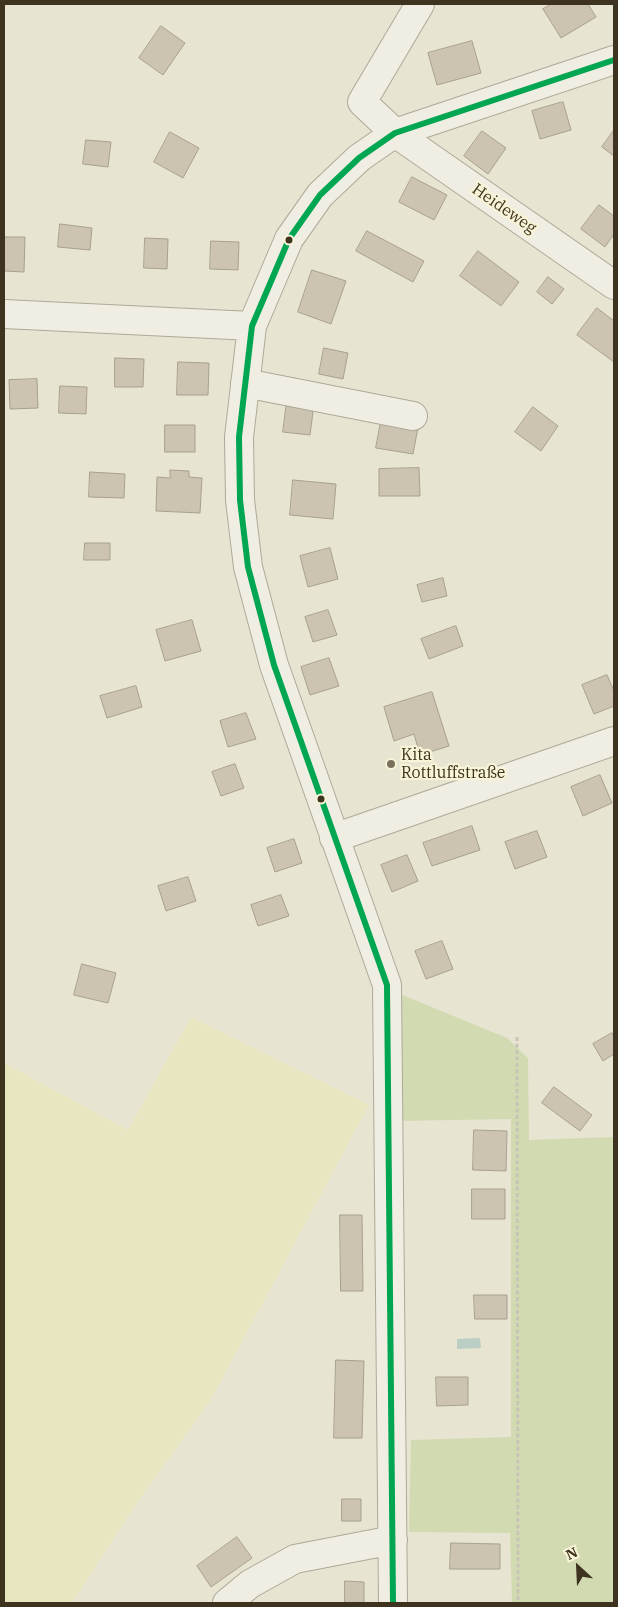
<!DOCTYPE html>
<meta charset="utf-8">
<style>
body{margin:0}
#map{position:relative;width:618px;height:1607px;overflow:hidden;background:#e7e4d1;font-family:"IBM Plex Serif",serif}
canvas{display:block}
.frame{position:absolute;inset:0;border:5px solid #3e331f;pointer-events:none}
.north{position:absolute;left:553px;top:1542px;width:50px;height:50px;-webkit-text-stroke:4px #f8f4d7;paint-order:stroke;rotate:335deg;font-size:14px;font-weight:700;line-height:20px;text-align:center;color:#3e331f}
.north::after{content:'';display:block;margin:auto;width:18px;height:22px;background:#3e331f;clip-path:polygon(50% 0,100% 100%,50% 72%,0 100%)}
</style>
<div id="map">
<canvas width="618" height="1607"></canvas>
<div class="frame"></div>
<div class="north">N</div>
</div>
<script>
const ctx = document.querySelector('canvas').getContext('2d');
ctx.lineJoin = 'round';
function fill(path, color) {
  ctx.fillStyle = color;
  ctx.fill(path, 'evenodd');
}
function strokePath(path, color, width, dash) {
  ctx.strokeStyle = color;
  ctx.lineWidth = width;
  ctx.lineCap = dash ? 'butt' : 'round';
  ctx.setLineDash(dash || []);
  ctx.stroke(path);
}
function label(font, color, halo, rows, align = 'center') {
  ctx.font = font + ' "IBM Plex Serif",serif';
  ctx.lineWidth = 4.5;
  ctx.setLineDash([]);
  ctx.textBaseline = 'middle';
  ctx.strokeStyle = halo;
  ctx.fillStyle = color;
  for (const [text, x, y, turn = 0] of rows) {
    ctx.save();
    ctx.translate(x, y);
    ctx.rotate((+turn || 0) * Math.PI / 180);
    ctx.textAlign = isNaN(turn) ? turn : align;
    if (halo) ctx.strokeText(text, 0, 0);
    ctx.fillText(text, 0, 0);
    ctx.restore();
  }
}
const farmland = new Path2D(`
 M191 1017 369 1105 210 1401 134 1507 72 1603H4V1063L128 1130Z`);
const green = new Path2D(`
 M395 992 507 1038 528 1058 529 1140 614 1137V1603H512L510 1533 409 1532 411 1440 511 1437V1119L398 1121Z`);
const water = new Path2D(`
 M480 1338 481 1348 457 1349V1339Z`);
const building = new Path2D(`
 M552 4H588L596 17 561 38 543 9Z
 M161 26 185 43 163 75 139 58Z
 M472 41 481 73 437 85 428 53Z
 M563 102 571 130 540 139 532 111Z
 M614 130V156L602 147Z
 M482 131 506 148 488 174 464 156Z
 M170 132 199 148 183 178 154 162Z
 M86 140 111 142 108 167 83 164Z
 M412 177 447 195 434 220 399 202Z
 M599 205 614 216V234L605 247 581 229Z
 M60 224 92 228 90 250 58 247Z
 M367 231 424 261 413 282 356 251Z
 M4 237H25L24 272 4 271Z
 M145 238 168 239 167 269 144 268Z
 M211 241 239 242 238 270 210 269Z
 M478 251 519 282 501 306 460 276Z
 M312 270 346 281 331 324 298 312Z
 M548 277 564 289 552 304 537 292Z
 M597 308 614 321V362L577 335Z
 M324 348 348 353 343 379 319 374Z
 M115 358 144 359 143 387H115Z
 M178 362 209 363 208 395H177Z
 M37 379 38 408 10 409 9 380Z
 M60 386 87 387 86 414 59 413Z
 M287 401 314 404 310 435 283 432Z
 M533 407 558 426 541 451 515 432Z
 M382 416 419 422 413 454 376 448Z
 M165 425H195V452H165Z
 M419 468 420 496H379V469Z
 M170 470 189 471V477L202 478 200 513 156 511 157 477 170 478Z
 M90 472 125 474 124 498 89 497Z
 M293 480 336 484 333 519 290 515Z
 M85 543H110V560H84Z
 M330 548 338 579 308 587 300 556Z
 M443 578 447 596 422 602 417 585Z
 M328 610 337 635 313 642 305 617Z
 M192 620 201 651 165 661 156 630Z
 M456 626 463 646 429 659 421 639Z
 M329 658 339 686 310 695 301 667Z
 M607 675 614 691V706L594 714 582 685Z
 M136 686 142 707 107 718 100 696Z
 M432 692 449 746 420 755 414 734 394 741 384 707Z
 M246 713 256 739 228 747 220 721Z
 M235 764 244 788 221 796 212 772Z
 M600 775 612 803 583 816 571 787Z
 M472 826 480 850 432 866 423 843Z
 M537 831 547 857 515 869 505 842Z
 M294 839 302 863 275 872 267 848Z
 M407 855 418 881 392 892 381 865Z
 M188 877 196 901 166 911 158 886Z
 M281 895 289 916 258 926 251 905Z
 M442 941 453 969 426 979 415 951Z
 M82 964 116 973 108 1003 74 995Z
 M612 1033 614 1036V1054L603 1061 593 1044Z
 M554 1087 592 1115 580 1131 542 1103Z
 M474 1130 507 1131 506 1171 473 1170Z
 M472 1189H505V1219H472Z
 M340 1215H362L363 1291H341Z
 M474 1295H507V1319H475Z
 M336 1360 364 1361 362 1438H334Z
 M436 1377H468V1405L437 1406Z
 M342 1499H361V1521H342Z
 M237 1537 252 1558 211 1587 197 1566Z
 M451 1543 500 1544V1569H450Z
 M345 1581 364 1582V1603H345Z`);
const path = new Path2D(`
 M517 1037 518 1603`);
const minor = new Path2D(`
 M420 4 362 102 395 133 614 285
 M4 314 252 326
 M245 383 413 416
 M334 838 614 741
 M227 1603 250 1584 295 1559 393 1540
 M393 1603 387 985 274 665 248 567 240 500 239 437 252 326 289 239 320 195 359 158 395 133 614 60`);
const bus1 = new Path2D(`
 M393 1603 387 985 274 665 248 567 240 500 239 437 252 326 289 239 320 195 359 158 395 133 614 60`);
const markers = [
 [289,240,4.5,"#3e331f"],
 [391,764,5,"#79715d"],
 [321,799,4.5,"#3e331f"]
];
const streetNames = [
 ["Heideweg",504,209,35]
];
const poiNames = [
 ["Kita",401,755],
 ["Rottluffstraße",401,773]
];
fill(farmland, '#e8e6c0');
fill(green, '#d2dab2');
fill(water, '#bbcec6');
fill(building, '#ccc3b1');
strokePath(building, '#a8a08e', 1);
strokePath(minor, '#ada999', 30);
strokePath(path, '#c8c5b8', 3, [4, 2.5]);
strokePath(minor, '#f0ede2', 28);
strokePath(bus1, '#00a651', 6);
for (const [x, y, r, color] of markers) {
  const dot = new Path2D();
  dot.arc(x, y, r, 0, 2 * Math.PI);
  ctx.fillStyle = color;
  ctx.fill(dot);
  strokePath(dot, '#f8f4d7', 2);
}
label('16px', '#3e331f', '#f8f4d7', streetNames);
label('16px', '#3e331f', '#f8f4d7', poiNames, 'left');
</script>
